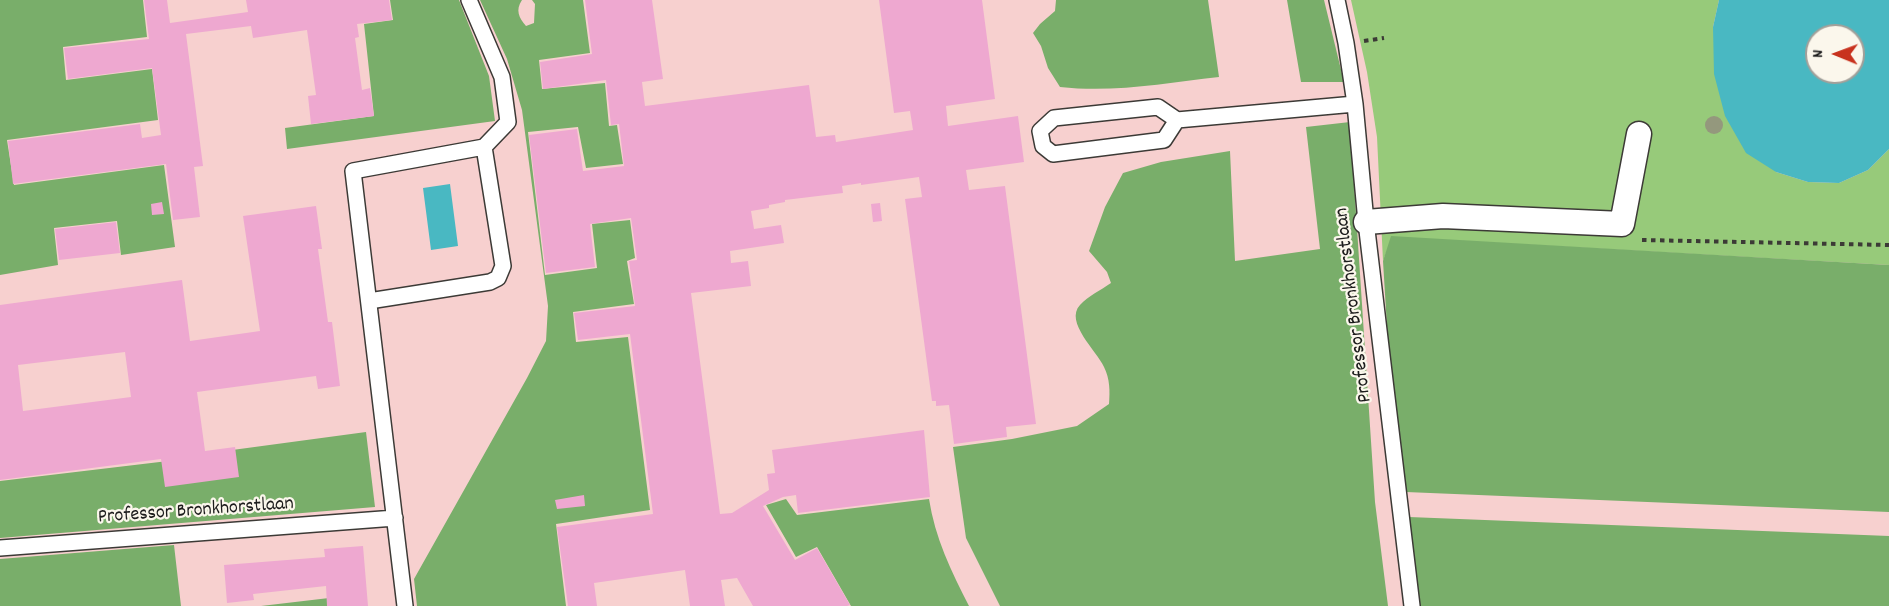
<!DOCTYPE html>
<style>
body{margin:0}
#map{position:relative;width:1889px;height:606px;overflow:hidden;background:#f3e6cc;font-family:Dekko,sans-serif}
canvas{display:block}
.north{position:absolute;left:1805px;top:24px;width:60px;height:60px;box-sizing:border-box;background:#fbf7ec;border:2px solid #a29f99;border-radius:50%;rotate:271deg;font-size:16px;font-weight:700;line-height:24px;text-align:center;color:#1c1c1c}
.north::after{content:'';display:block;margin:auto;width:21px;height:27px;background:#c8321e;clip-path:polygon(50% 0,100% 100%,50% 72%,0 100%)}
</style>
<div id="map">
<canvas width="1889" height="606"></canvas>
<div class="north">N</div>
</div>
<script>
const ctx = document.querySelector('canvas').getContext('2d');
ctx.lineJoin = 'round';
function fill(path, color) {
  ctx.fillStyle = color;
  ctx.fill(path, 'evenodd');
}
function strokePath(path, color, width, dash) {
  ctx.strokeStyle = color;
  ctx.lineWidth = width;
  ctx.lineCap = dash ? 'butt' : 'round';
  ctx.setLineDash(dash || []);
  ctx.stroke(path);
}
function label(font, color, halo, rows, align = 'center') {
  ctx.font = font + ' Dekko,sans-serif';
  ctx.lineWidth = 4.5;
  ctx.setLineDash([]);
  ctx.textBaseline = 'middle';
  ctx.strokeStyle = halo;
  ctx.fillStyle = color;
  for (const [text, x, y, turn = 0] of rows) {
    ctx.save();
    ctx.translate(x, y);
    ctx.rotate((+turn || 0) * Math.PI / 180);
    ctx.textAlign = isNaN(turn) ? turn : align;
    if (halo) ctx.strokeText(text, 0, 0);
    ctx.fillText(text, 0, 0);
    ctx.restore();
  }
}
const built = new Path2D(`
 M0 0H1889V606H0ZM1817 36H1853V72H1817Z`);
const green = new Path2D(`
 M1351 0H1719L1713 27 1776 172 1808 182 1839 183 1868 170 1889 149V265L1392 237 1383 261 1377 137 1367 72Z`);
const forest = new Path2D(`
 M0 0H143L147 37 63 47 66 80 152 69 158 120 7 140 14 185 164 165 175 247 121 255 117 221 54 228 58 265 0 275Z
 M390 0H459L489 76 495 121 287 149 285 128 374 116 364 24 393 20Z
 M480 0H522C515 10 519 18 526 26L534 23 535 4 532 0H583L590 53 539 60 542 89 605 83 609 126 617 125 623 164 586 168 578 127 528 132 545 275 597 268 592 224 630 220 635 258 627 261 634 304 573 312 576 342 628 337 650 510 556 524 566 606H417L414 579 527 378 546 341 548 306 522 110 507 59Z
 M1056 0H1208L1219 77C1166 83 1114 93 1060 87L1048 68 1041 46 1033 33 1040 24 1055 11Z
 M1287 0H1324L1344 82H1301Z
 M1350 122 1375 502 1388 606H1000L966 538 953 447 1012 439 1077 426 1109 404C1110 391 1110 379 1104 367 1097 351 1064 322 1080 305 1088 296 1101 290 1111 283L1107 272 1089 251 1105 207 1123 173 1161 162 1230 151 1235 261 1320 249 1306 127Z
 M1391 236 1889 265V512L1406 492 1393 412 1387 327 1383 261Z
 M366 432 375 507 0 538V481L210 456V453Z
 M786 499 797 515 929 499C935 538 951 571 969 606H851L817 547 796 557 766 505Z
 M1409 517 1889 536V606H1420Z
 M174 545 181 606H0V559Z
 M329 598 330 606H261Z`);
const water = new Path2D(`
 M1719 0H1889V149L1868 170 1839 183 1808 182 1776 172 1746 153 1725 116 1714 74 1713 27ZM1817 36H1853V72H1817Z
 M450 184 458 246 431 250 423 188Z`);
const building = new Path2D(`
 M144 0H167L170 23 248 12 246 0H389L392 20 357 24 359 37 355 38 362 90 370 88 374 116 311 124 308 96 316 95 307 30 253 38 251 26 186 34 203 166 194 167 200 217 173 220 166 164 13 184 8 141 140 124 142 138 161 135 152 68 68 79 64 48 149 39Z
 M585 0H652L663 79 642 82 645 106 809 85 816 137 835 135 836 142 913 130 910 111 894 113 879 0H982L995 99 946 106 948 126 1018 116 1024 162 966 170 969 190 1005 186 1036 424 1006 427 1007 437 954 444 949 405 936 406V401H932L905 199 922 197 919 177 861 185V183L842 186 843 193 785 200V202L769 205V208L751 211 754 229 781 225 784 243 730 251 731 263 748 261 751 286 691 293 720 514 732 513 769 490 767 474 775 473 772 450 924 430 930 497 798 513 796 495 783 497 763 506 795 560 817 548 850 605 847 606H753L737 578 721 580 725 606H690L685 570 594 583 597 606H568L557 527 653 514 630 334 578 340 574 313 635 306 629 261 637 260 631 218 590 224 595 267 546 273 529 135 577 129 583 171 624 166 619 124 611 125 606 80 543 89 540 62 592 54Z
 M162 202 164 214 152 215 151 204Z
 M880 203 882 221 873 222 871 204Z
 M316 206 322 249H318L328 322H332L340 386 318 389 316 376 197 392 205 451 235 447 239 477 165 487 161 459 0 480V305L182 280 190 341 260 331 243 216ZM125 352 131 397 23 411 18 365Z
 M116 222 120 253 59 260 55 229Z
 M584 495 585 506 557 509 555 500Z
 M363 546 368 606H327L326 586 253 594 254 600 227 603 224 565 325 557 324 549Z`);
const path = new Path2D(`
 M1364 41 1384 38
 M1642 240 1889 245`);
const service = new Path2D(`
 M469 0 502 77 508 122 484 147
 M1337 0 1346 43 1355 104 1366 222 1412 606
 M1177 120 1164 140 1053 154 1043 146 1040 131 1054 118 1158 107 1177 120 1355 104
 M369 301 490 282 498 278 503 266 484 147 353 171 405 606
 M0 548 395 518`);
const pedestrian = new Path2D(`
 M1366 222 1443 216 1622 224 1639 134`);
const trees = [
 [1714,125]
];
const streetNames = [
 ["Professor Bronkhorstlaan",1355,305,-97],
 ["Professor Bronkhorstlaan",196,512,-4]
];
fill(built, '#f7d0cf');
fill(green, '#97ca7a');
fill(forest, '#79ae6a');
fill(water, '#49b8c2');
fill(building, '#eea8d0');
strokePath(service, '#3c3a36', 18);
strokePath(pedestrian, '#3c3a36', 27);
strokePath(path, '#3c3a36', 4, [4.5, 4.5]);
strokePath(service, '#fff', 15);
strokePath(pedestrian, '#fff', 24);
ctx.fillStyle = '#94987d';
for (const [x, y] of trees) {
  ctx.beginPath();
  ctx.arc(x, y, 9, 0, 2 * Math.PI);
  ctx.fill();
}
label('20px', '#1c1c1c', '#fbf7ec', streetNames);
</script>
